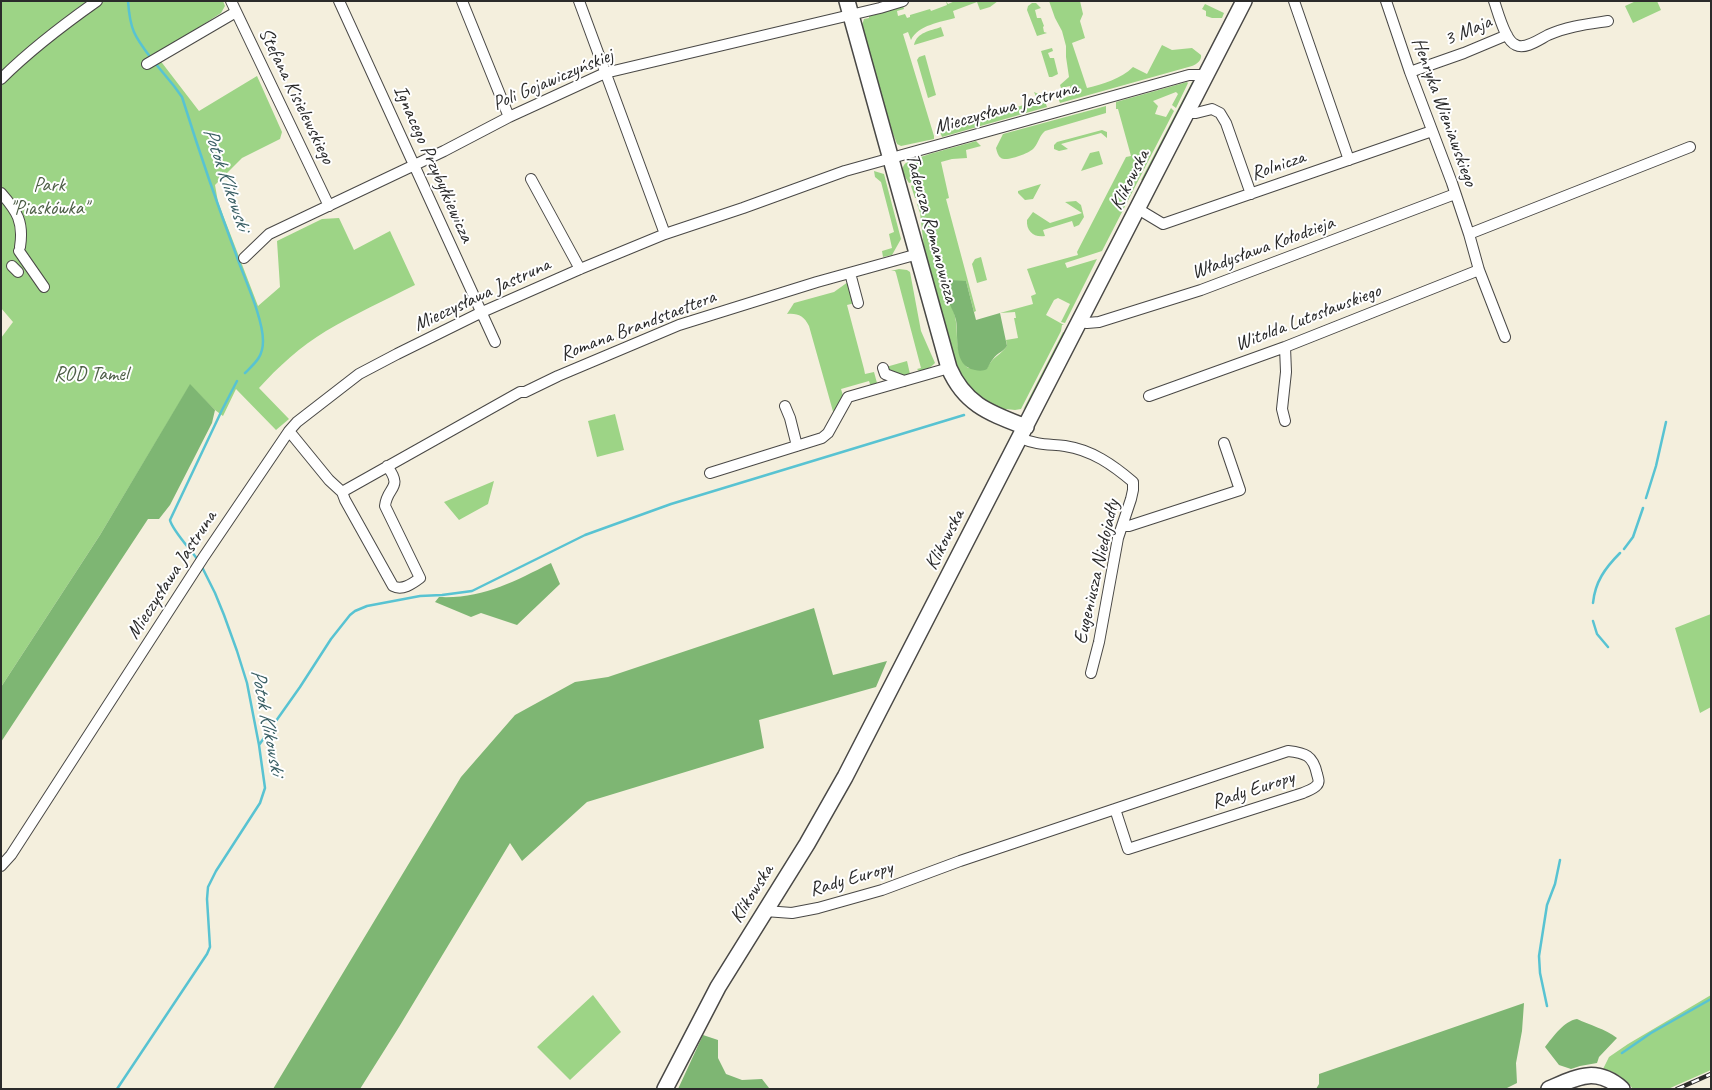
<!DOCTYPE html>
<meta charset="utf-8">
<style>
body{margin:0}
#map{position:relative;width:1712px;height:1090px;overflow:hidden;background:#f4efdd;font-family:Caveat,sans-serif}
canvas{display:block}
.frame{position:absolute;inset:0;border:2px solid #2b2b2b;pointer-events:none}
</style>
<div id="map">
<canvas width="1712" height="1090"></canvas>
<div class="frame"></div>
</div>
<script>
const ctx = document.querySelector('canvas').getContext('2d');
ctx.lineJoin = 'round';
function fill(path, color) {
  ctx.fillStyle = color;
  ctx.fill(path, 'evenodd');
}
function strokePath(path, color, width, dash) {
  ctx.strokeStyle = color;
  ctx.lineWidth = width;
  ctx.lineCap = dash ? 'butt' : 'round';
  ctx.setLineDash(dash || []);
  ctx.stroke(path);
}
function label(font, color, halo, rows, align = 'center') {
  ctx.font = font + ' Caveat,sans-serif';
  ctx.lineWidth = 4;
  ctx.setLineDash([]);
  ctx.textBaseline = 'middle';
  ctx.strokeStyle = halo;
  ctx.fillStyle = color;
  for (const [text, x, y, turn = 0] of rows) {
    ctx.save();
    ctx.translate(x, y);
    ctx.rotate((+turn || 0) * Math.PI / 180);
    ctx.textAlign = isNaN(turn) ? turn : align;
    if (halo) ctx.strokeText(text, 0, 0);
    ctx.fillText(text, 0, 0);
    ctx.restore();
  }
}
const green = new Path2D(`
 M1 1H223L225 6 221 13 156 55 199 111 257 76 282 132 280 139 242 158 215 185 218 202 258 306 280 287 277 241 322 219 339 218 354 250 390 231 415 285C385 300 355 314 326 331 301 346 278 367 259 388L289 419 276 430 236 389 223 416 215 410 190 385 100 535 1 687V338L13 322 1 308Z
 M946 1 948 4 955 1H998L990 7 980 10 977 2 953 11 955 18C941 22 918 25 911 40L908 32 903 34 934 136V139L901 146 897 144 892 131 862 25 864 19 869 18V15L903 6 904 9 897 11 898 16 905 14 907 18 910 17V15L930 9 931 11 947 5Z
 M1049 1H1080L1083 14 1080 21 1085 38 1072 43 1087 88C1103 84 1121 79 1133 67L1147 74 1162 45 1172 50 1192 48 1201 55C1202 60 1197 64 1192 66L1060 103 1057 95 1063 93 1064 98 1072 95 1070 86 1061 88 1060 85 1069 77 1066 57V46L1062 31 1055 18Z
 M1636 1H1657L1661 10 1633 23 1625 6Z
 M1032 3H1036L1041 8 1035 10 1037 18H1041L1044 26 1043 27 1044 32 1047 33 1037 36 1027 10 1028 6Z
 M1205 4 1224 13 1222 18H1212L1206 16V11L1202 9Z
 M941 27 944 36 914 45C917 32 930 31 941 27Z
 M1052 48 1053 51 1048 53 1050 58H1054L1058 74 1052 77H1049L1041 51Z
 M925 55 936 95 928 98 917 60 919 57Z
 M1187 82 1188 83 1176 108 1172 105 1178 94 1176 92 1153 101 1158 106 1155 114 1166 117 1171 108 1174 111 1102 251 1065 263 1067 268 1097 259 1065 323 1061 322 1070 304 1058 298 1054 300 1046 315 1064 325H1062L1061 331 1021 409 1015 410 1006 409 1005 413 990 408 958 378 929 274 931 273 924 248 920 213 917 204 919 203 918 198H915L911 186 913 185V182L909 183C906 178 900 171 904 165 908 158 964 145 976 141L981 146 966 150 967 158 952 159 941 162 949 198 946 199 976 311 974 312 966 281H952L945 292C949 301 955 311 956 322 958 340 955 354 968 368H987C994 355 1000 356 1007 346L1006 340 1018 338 1014 318H1016L1015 312 1000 313 1033 304 1031 296 1036 294 1027 269 1078 255 1077 252 1126 157 1131 156 1118 109H1116V102Z
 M1192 82 1194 83 1155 161 1143 181 1141 180Z
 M1034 92 1043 96 1047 107 942 137 939 129 1038 101Z
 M1106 106V113L1045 131C1039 136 1039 142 1034 148 1030 153 1007 162 1001 158 998 156 997 152 996 148L1003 134Z
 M1102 130 1107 132V138L1101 133 1061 144 1068 149 1059 151 1054 149V145L1057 142Z
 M1099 151 1103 164 1081 171 1090 153Z
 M874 171 884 174 901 239 892 255 883 257 882 251 892 248 889 234 894 232 881 182 875 177Z
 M1041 184 1033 199 1025 200 1018 193V191Z
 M1076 201 1081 205 1084 217 1079 225 1074 227 1072 221 1043 230 1045 236C1034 238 1026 231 1027 220L1033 212 1050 223 1082 213 1065 202Z
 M981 257 987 280 977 283 972 264 975 259Z
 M899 269 907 270 910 272 921 331 935 363C930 368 926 370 919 371L917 369 921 368 896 273 895 271H891Z
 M848 282 855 303 847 305 864 369 865 374 874 372 877 383V386L871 387 869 381 841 389 844 399 834 415 809 326C804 316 798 313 787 314L794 303 834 292Z
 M1063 332 1065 333 1028 404 1023 410Z
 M907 361 910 374C901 377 892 375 886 367Z
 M615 414 624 450 597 457 588 421Z
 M494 481 488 504 459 520 444 502Z
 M1711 614V707L1700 713 1675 628Z
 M593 995 621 1032 570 1080 537 1047Z
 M1711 995V1070L1668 1089H1633C1625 1079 1615 1071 1603 1069L1609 1057 1628 1044Z`);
const forest = new Path2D(`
 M949 280 966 281 976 320 1000 313 1007 346C1003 352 997 353 993 359 990 362 989 366 987 369 984 371 979 371 975 370 952 366 959 336 956 320 953 308 945 298 944 286Z
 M190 384 215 410 212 423 170 505 159 519H148L1 742V687L100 535Z
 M551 563 560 584 517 625 481 613 471 617 435 602 439 597C483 599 513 582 551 563Z
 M814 608 833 675 887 661 876 687 759 720 764 748 587 802 522 861 510 843 399 1027 360 1089H273L461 777 515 715 575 682 608 677Z
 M1524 1003 1522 1031 1516 1063 1517 1083 1505 1089H1316L1319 1084V1074Z
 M1577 1019C1590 1025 1605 1029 1617 1038L1599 1057 1597 1063 1580 1066 1571 1069 1559 1065 1545 1047C1553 1037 1564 1021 1577 1019Z
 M703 1035 718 1040V1058L726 1074 742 1080 762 1079 769 1088 678 1089Z`);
const stream = new Path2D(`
 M128 1C130 29 134 36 151 58
 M155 63 174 86 182 97C199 151 217 204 237 257 245 280 263 318 263 341 263 357 255 363 245 373
 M1646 498 1656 466 1666 422
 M1624 549 1633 537 1643 508
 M198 560C191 550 172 530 170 520L222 410 237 381
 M1593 603C1595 582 1605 568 1620 553
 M1593 621 1597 634 1608 647
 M259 745 300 687 331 639 350 615 355 611 367 606 420 596 442 595 472 591 585 535 671 504 964 415
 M1547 1006 1540 973 1539 956 1547 905 1555 884 1560 860
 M1622 1053 1651 1033 1711 999
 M117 1089 207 954 210 947 207 899 208 887 216 871 260 803 265 788 259 745 247 683 237 651 224 615 215 593 202 567`);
const street = new Path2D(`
 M231 1 329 206
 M339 1 495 342
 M462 1 509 117
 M579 1 665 234
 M1294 1 1349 160
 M1386 1 1410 72 1452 183 1469 234 1479 270 1505 337
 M1494 1C1498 12 1505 41 1516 45 1525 50 1540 39 1548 35 1568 26 1588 24 1608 21
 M147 64 236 12
 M1410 72 1464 53 1507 35
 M1 79C30 50 63 25 97 1
 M1187 113H1196L1212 109 1220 113 1226 123 1251 194
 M531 179 580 269
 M1 193C17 211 24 222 20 247
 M1138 209 1163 224 1432 131
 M1469 234 1690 147
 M19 251 44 287
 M244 258 269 234 444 151 509 117 605 73 880 8 903 1
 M12 266 18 272
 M850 273 858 303
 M1080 322 1087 323 1099 322 1201 290 1455 194
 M883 368 885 374 904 381
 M1149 396 1285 347 1479 270
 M785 406 790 418 797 446
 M1285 421 1282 409 1286 372 1285 347
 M289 431 329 480 342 492 345 500 393 586C402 591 412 584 420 578L385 506C387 486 404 489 387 466
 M1020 438C1037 445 1048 444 1065 446 1092 450 1113 465 1133 482V490L1131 499 1118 538 1099 642 1091 673
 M710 473 822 438 828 433 848 397 949 368
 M342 492 520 392H525L558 376 679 325 817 282 918 254
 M1122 526H1129L1240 490 1224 443
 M1 866 11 855 203 558 289 431 297 422 359 374 397 354 480 313 580 269 665 234 743 208 845 171 1189 75H1206
 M765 911 792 913 818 908 882 890 960 861 1288 751C1305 753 1313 755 1317 774 1318 778 1320 782 1317 785 1314 789 1307 791 1303 793L1128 849 1115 809`);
const secondary = new Path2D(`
 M847 1 949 368C965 405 990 413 1026 427
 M665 1089 718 987 807 844 845 777 1244 1
 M1549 1089C1577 1077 1596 1066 1622 1089`);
const rail = new Path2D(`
 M1677 1089 1711 1074`);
const streetNames = [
 ["3 Maja",1468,31,-23],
 ["Poli Gojawiczyńskiej",553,80,-23],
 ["Stefana Kisielewskiego",296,96,64],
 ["Mieczysława Jastruna",1006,108,-16],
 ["Henryka Wieniawskiego",1444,112,70],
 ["Ignacego Przybyłkiewicza",433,164,66],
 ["Rolnicza",1278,166,-19],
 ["Klikowska",1130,180,-63],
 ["Tadeusza Romanowicza",931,228,75],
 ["Władysława Kołodzieja",1263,248,-20],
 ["Mieczysława Jastruna",482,295,-25],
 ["Witolda Lutosławskiego",1308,318,-21],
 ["Romana Brandstaettera",638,326,-21],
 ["Klikowska",945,540,-63],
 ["Eugeniusza Niedojadły",1097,572,-77],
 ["Mieczysława Jastruna",172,575,-57],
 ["Rady Europy",1253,790,-18],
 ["Rady Europy",851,879,-16],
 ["Klikowska",752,894,-58]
];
const parkNames = [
 ["Park",49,186],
 ["\"Piaskówka\"",49,209],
 ["ROD Tamel",91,375]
];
const waterNames = [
 ["Potok Klikowski",226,179,71],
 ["Potok Klikowski",267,722,79]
];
fill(green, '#9dd486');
fill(forest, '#7eb673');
strokePath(stream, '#58c3d2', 2.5);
strokePath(street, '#494846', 12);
strokePath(secondary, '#494846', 18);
strokePath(street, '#fff', 10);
strokePath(secondary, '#fff', 15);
strokePath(rail, '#2b2b2b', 4.5);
strokePath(rail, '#fff', 2.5, [8]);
label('20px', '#2b2b2b', '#fff', streetNames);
label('20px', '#4d5e46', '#fff', parkNames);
label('italic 21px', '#3b6065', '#fff', waterNames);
</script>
